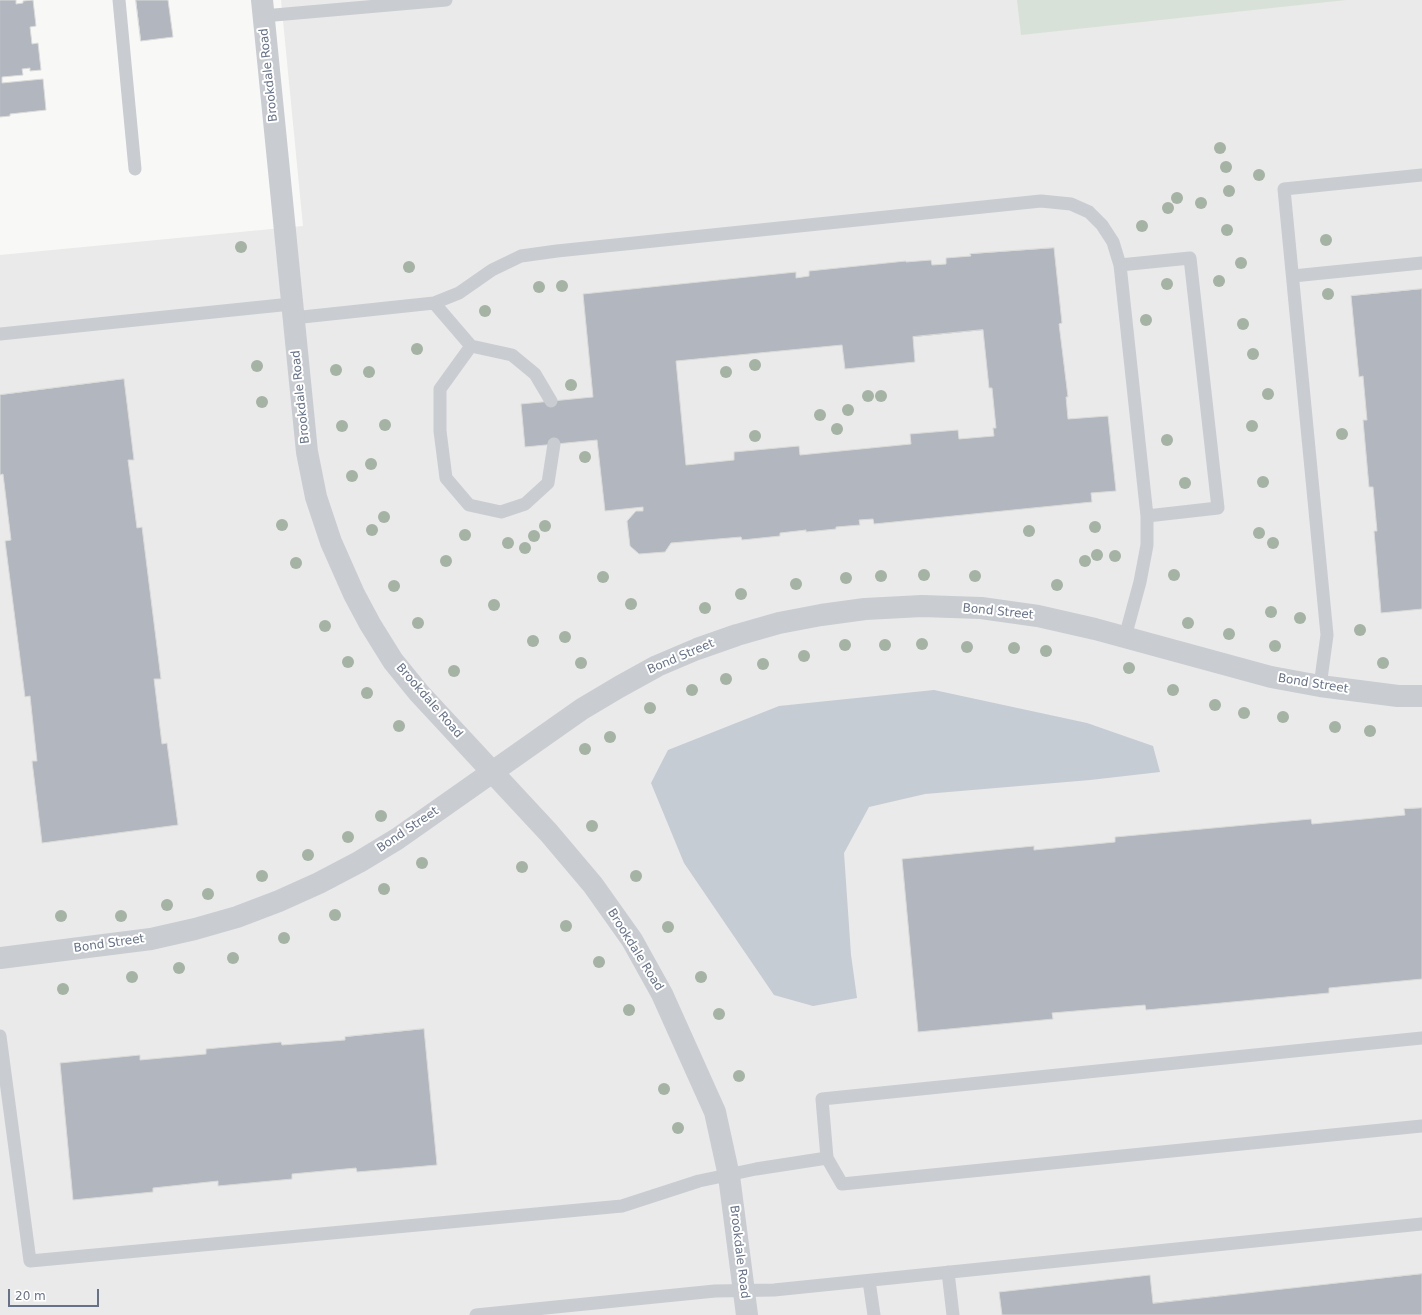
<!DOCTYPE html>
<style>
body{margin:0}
#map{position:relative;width:1422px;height:1315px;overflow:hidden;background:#f8f9f6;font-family:"DejaVu Sans",sans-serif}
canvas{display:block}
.scale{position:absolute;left:8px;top:1289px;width:91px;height:18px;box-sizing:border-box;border:2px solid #667289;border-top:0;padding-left:5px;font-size:12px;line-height:14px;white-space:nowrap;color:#667289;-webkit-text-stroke:3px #fff;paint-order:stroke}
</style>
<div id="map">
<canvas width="1422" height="1315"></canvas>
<div class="scale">20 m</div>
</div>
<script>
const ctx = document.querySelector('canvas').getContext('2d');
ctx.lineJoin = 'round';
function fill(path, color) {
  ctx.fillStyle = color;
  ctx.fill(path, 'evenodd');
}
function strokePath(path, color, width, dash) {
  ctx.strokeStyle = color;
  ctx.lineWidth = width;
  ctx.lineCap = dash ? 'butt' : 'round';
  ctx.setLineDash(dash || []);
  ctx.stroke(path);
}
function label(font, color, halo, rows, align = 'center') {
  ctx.font = font + ' "DejaVu Sans",sans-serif';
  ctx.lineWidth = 4;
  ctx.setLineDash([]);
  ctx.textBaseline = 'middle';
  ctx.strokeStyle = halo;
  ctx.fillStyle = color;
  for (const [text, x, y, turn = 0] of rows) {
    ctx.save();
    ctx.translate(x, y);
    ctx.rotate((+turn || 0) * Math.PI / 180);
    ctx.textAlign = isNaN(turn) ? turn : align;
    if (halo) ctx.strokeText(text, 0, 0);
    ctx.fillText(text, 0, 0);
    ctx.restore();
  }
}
const built = new Path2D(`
 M281 0H1422V1315H0V255L303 226Z`);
const green = new Path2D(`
 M1017 0H1346L1021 35Z`);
const water = new Path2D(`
 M934 690 1087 723 1153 746 1160 772 1090 780 925 794 869 807 844 853 851 955 857 998 813 1006 774 995 684 863 651 783 668 750 779 706Z`);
const building = new Path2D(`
 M0 0H16V4L23 3V1L33 0 36 26 30 27 32 44 38 43 41 70 30 71V68L22 69 23 75 2 77V83L43 79 46 110 10 114V116L0 117Z
 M136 0H168L173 37 141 41Z
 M1054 248 1062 323 1059 324 1068 397H1066L1068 419 1108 416 1116 491 1091 493 1092 502 874 524 873 519 859 520 860 525 836 527V529L806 532V530L780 533V536L742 540 741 537 671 543 665 552 639 554 630 546 627 521 636 511H643V507L605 511 597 440 525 447 521 404 593 397 583 294 796 272V278L809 276V271L906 261V262L931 260 932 265 946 264V258L971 256 970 254ZM983 330 989 388H992L996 428H993L994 436 959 439 958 430 910 434 911 444 800 455 799 446 734 452V460L686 465 676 361 842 345 845 369 915 362 913 337Z
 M1422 289V609L1381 613 1374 531H1377L1373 487H1369L1363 420H1367L1363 376 1359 377 1351 296Z
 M124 379 134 460H128L137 528 142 527 161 679H154L162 744 167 743 178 825 42 843 32 761H37L30 696 25 697 5 541 11 540 3 474 0 475V395Z
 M1422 808V979L1329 988V993L1146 1010 1145 1005 1052 1013 1053 1019 918 1032 902 859 1034 846V850L1115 842V837L1311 819 1312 824 1405 815 1404 809Z
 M424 1029 437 1165 357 1172 356 1168 292 1174V1179L218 1186V1181L153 1188V1192L73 1200 60 1063 140 1055V1060L206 1054V1049L281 1042 282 1045 345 1040V1037Z
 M1422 1274V1315H1002L999 1292 1150 1275 1153 1303Z`);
const lane = new Path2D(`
 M119 0 135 169
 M263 16 446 0
 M1120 265 1190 258 1218 508 1147 516
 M1293 276 1422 263
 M434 303 471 346 512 355 535 374 551 401
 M293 318 434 303 459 293 492 270 521 256 557 251 1041 201 1071 204 1089 212 1102 225 1113 242 1120 265 1147 516V545L1140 582 1125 637
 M0 334 291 304
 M471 346 440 389V431L446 478 469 505 501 512 525 504 548 483 554 444
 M1320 686 1327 635 1284 189 1422 175
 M0 1036 30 1261 622 1206 699 1181 756 1169 827 1158
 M1422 1038 822 1099 827 1158 842 1184 1422 1126
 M948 1272 953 1315
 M869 1281 874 1315
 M476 1315 715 1291 774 1290 1422 1224`);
const street = new Path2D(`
 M262 0 307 452 316 497 331 542 354 594 370 624 393 661 419 693 549 833 593 885 632 940 662 994 715 1112 729 1176 747 1315
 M0 958 151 939 195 929 237 917 279 901 319 883 359 862 397 839 582 709 619 687 657 666 697 649 737 635 779 623 821 615 865 609 922 606 981 608 1038 616 1095 629 1271 677 1320 686 1398 696H1422`);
const trees = [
 [1220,148],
 [1226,167],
 [1259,175],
 [1229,191],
 [1177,198],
 [1201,203],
 [1168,208],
 [1142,226],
 [1227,230],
 [1326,240],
 [241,247],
 [1241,263],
 [409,267],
 [1219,281],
 [1167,284],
 [562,286],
 [539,287],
 [1328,294],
 [485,311],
 [1146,320],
 [1243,324],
 [417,349],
 [1253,354],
 [755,365],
 [257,366],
 [336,370],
 [369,372],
 [726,372],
 [571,385],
 [1268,394],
 [868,396],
 [881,396],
 [262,402],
 [848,410],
 [820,415],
 [385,425],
 [342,426],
 [1252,426],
 [837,429],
 [1342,434],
 [755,436],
 [1167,440],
 [585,457],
 [371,464],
 [352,476],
 [1263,482],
 [1185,483],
 [384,517],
 [282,525],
 [545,526],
 [1095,527],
 [372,530],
 [1029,531],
 [1259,533],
 [465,535],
 [534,536],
 [508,543],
 [1273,543],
 [525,548],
 [1097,555],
 [1115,556],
 [446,561],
 [1085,561],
 [296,563],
 [924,575],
 [1174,575],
 [881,576],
 [975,576],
 [603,577],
 [846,578],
 [796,584],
 [1057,585],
 [394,586],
 [741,594],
 [631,604],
 [494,605],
 [705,608],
 [1271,612],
 [1300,618],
 [418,623],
 [1188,623],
 [325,626],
 [1360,630],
 [1229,634],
 [565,637],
 [533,641],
 [922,644],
 [845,645],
 [885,645],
 [1275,646],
 [967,647],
 [1014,648],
 [1046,651],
 [804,656],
 [348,662],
 [581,663],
 [1383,663],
 [763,664],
 [1129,668],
 [454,671],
 [726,679],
 [692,690],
 [1173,690],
 [367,693],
 [1215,705],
 [650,708],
 [1244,713],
 [1283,717],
 [399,726],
 [1335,727],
 [1370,731],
 [610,737],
 [585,749],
 [381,816],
 [592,826],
 [348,837],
 [308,855],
 [422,863],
 [522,867],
 [262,876],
 [636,876],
 [384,889],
 [208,894],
 [167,905],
 [335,915],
 [61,916],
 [121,916],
 [566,926],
 [668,927],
 [284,938],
 [233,958],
 [599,962],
 [179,968],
 [132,977],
 [701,977],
 [63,989],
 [629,1010],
 [719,1014],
 [739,1076],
 [664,1089],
 [678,1128]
];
const streetNames = [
 ["Brookdale Road",269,75,-96],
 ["Brookdale Road",301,397,-96],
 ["Bond Street",998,612,6],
 ["Bond Street",681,657,-23],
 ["Bond Street",1313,684,9],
 ["Brookdale Road",429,701,49],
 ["Bond Street",408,830,-34],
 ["Bond Street",109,944,-8],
 ["Brookdale Road",635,950,58],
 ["Brookdale Road",739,1252,83]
];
fill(built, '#e9eae9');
fill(green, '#d8e1d7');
fill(water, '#c5ccd4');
fill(building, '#b1b6bf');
strokePath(building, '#dadbd8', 1);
strokePath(lane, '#c9ccd0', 13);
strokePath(street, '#c9ccd0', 22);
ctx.fillStyle = '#a5b3a4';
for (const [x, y] of trees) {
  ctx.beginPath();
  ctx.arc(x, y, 6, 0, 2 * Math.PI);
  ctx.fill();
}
label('12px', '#667289', '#fff', streetNames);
</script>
